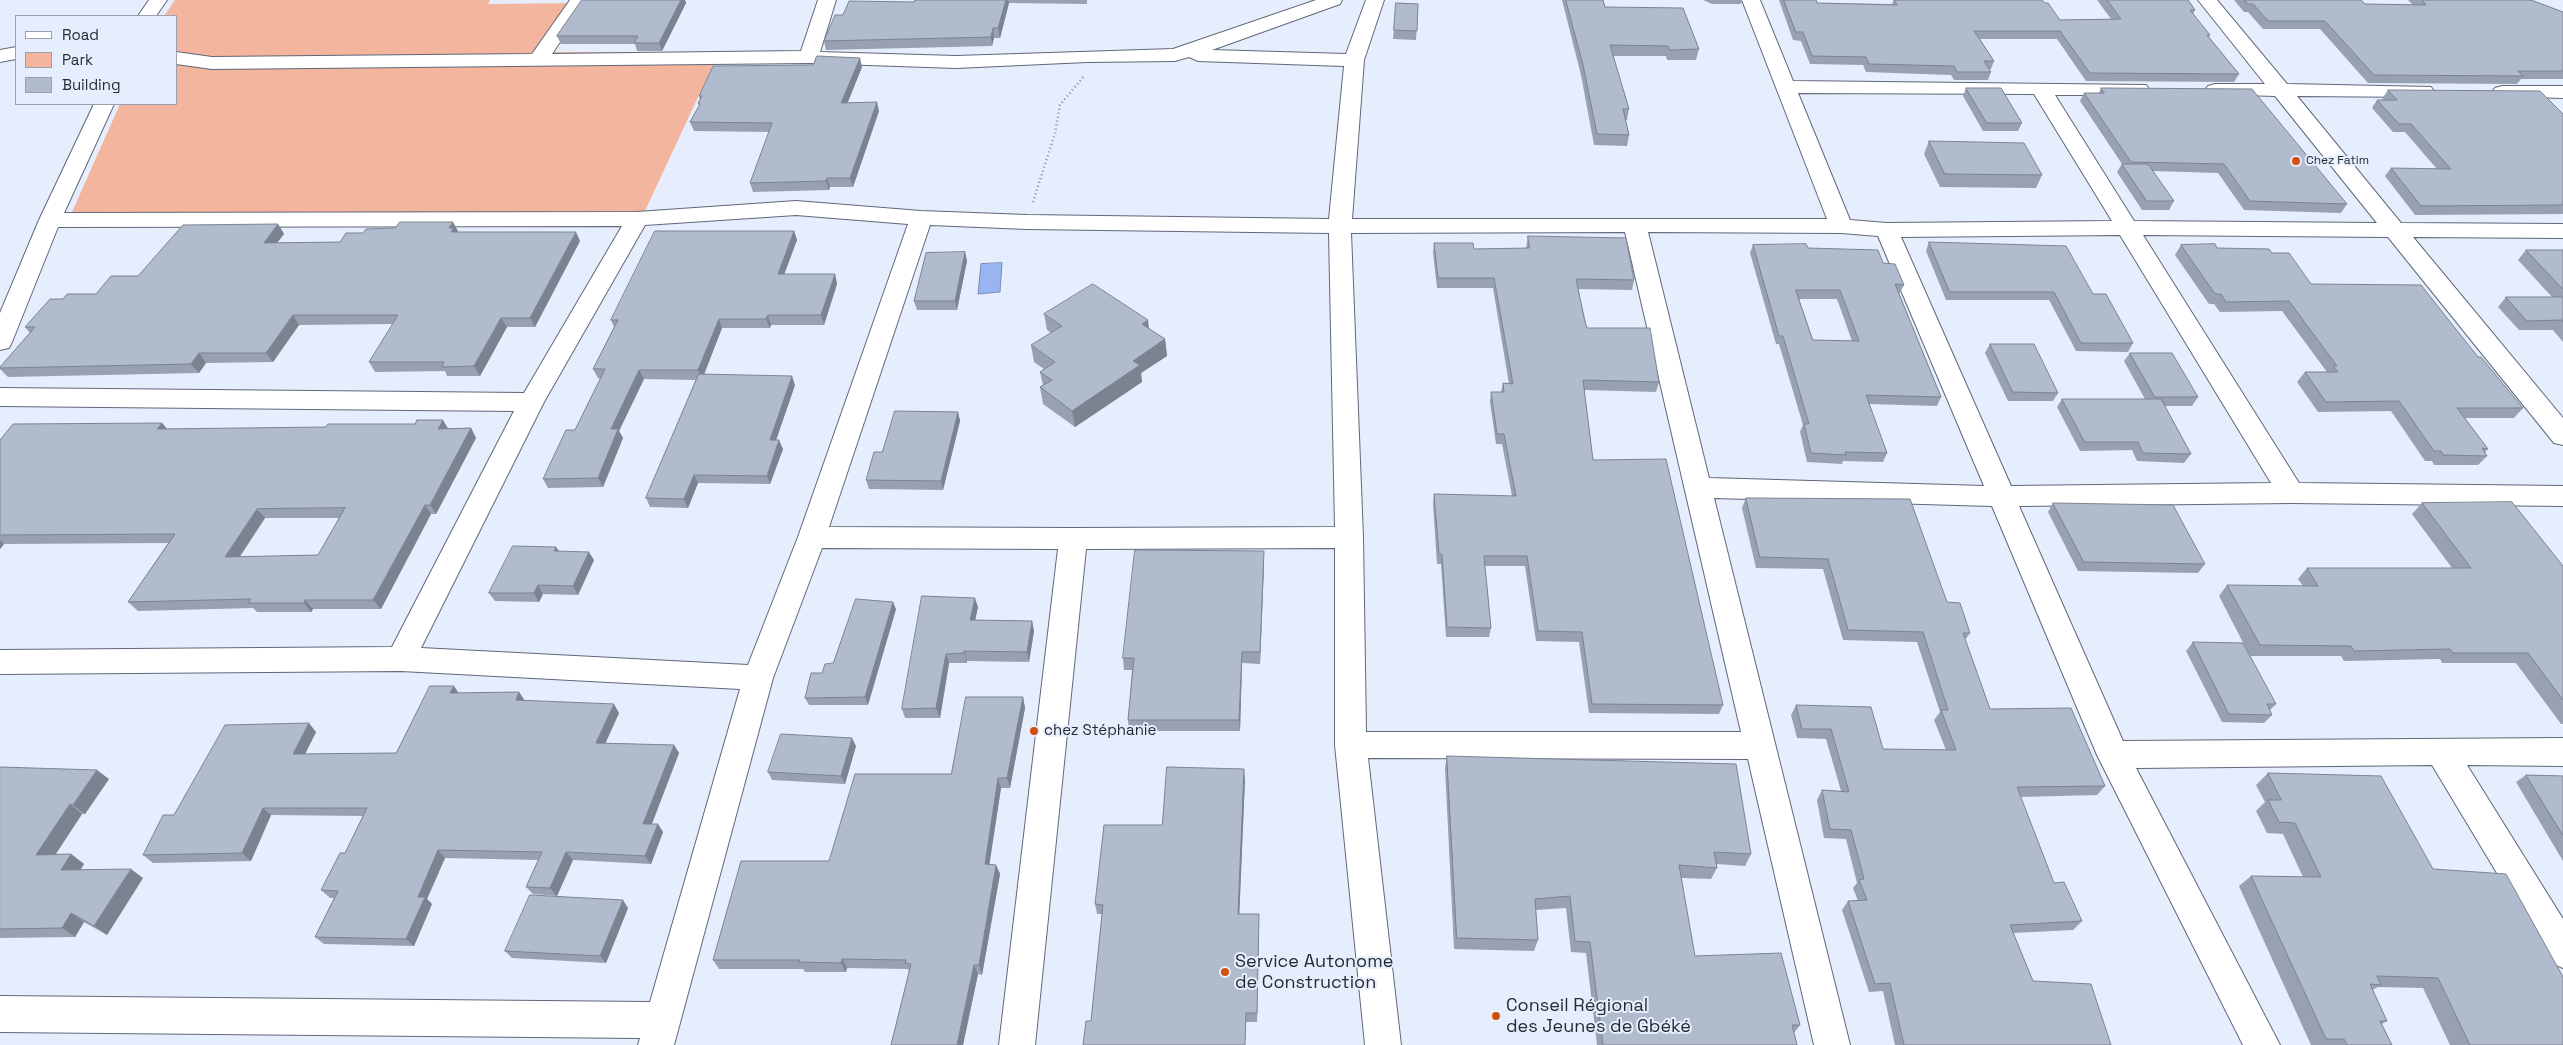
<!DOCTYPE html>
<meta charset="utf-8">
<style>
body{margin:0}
#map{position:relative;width:2563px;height:1045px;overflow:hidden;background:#e6eefe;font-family:"Space Grotesk",sans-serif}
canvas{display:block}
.legend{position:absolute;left:15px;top:15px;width:162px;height:90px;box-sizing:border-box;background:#e6eefe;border:1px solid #9aa0ac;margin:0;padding:6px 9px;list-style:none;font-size:15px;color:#272a32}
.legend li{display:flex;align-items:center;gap:10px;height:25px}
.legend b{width:25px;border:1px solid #9aa0ac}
</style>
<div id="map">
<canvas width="2563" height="1045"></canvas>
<ul class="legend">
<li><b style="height:6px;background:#fff"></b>Road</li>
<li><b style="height:14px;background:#f3b59e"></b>Park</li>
<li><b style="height:14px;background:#b1bbce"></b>Building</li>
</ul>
</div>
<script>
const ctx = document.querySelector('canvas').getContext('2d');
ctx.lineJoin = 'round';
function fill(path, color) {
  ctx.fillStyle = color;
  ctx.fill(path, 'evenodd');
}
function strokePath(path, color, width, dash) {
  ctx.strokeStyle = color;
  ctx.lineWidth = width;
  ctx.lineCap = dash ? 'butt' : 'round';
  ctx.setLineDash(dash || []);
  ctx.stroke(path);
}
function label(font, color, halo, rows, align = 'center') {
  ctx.font = font + ' "Space Grotesk",sans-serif';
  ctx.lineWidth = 4;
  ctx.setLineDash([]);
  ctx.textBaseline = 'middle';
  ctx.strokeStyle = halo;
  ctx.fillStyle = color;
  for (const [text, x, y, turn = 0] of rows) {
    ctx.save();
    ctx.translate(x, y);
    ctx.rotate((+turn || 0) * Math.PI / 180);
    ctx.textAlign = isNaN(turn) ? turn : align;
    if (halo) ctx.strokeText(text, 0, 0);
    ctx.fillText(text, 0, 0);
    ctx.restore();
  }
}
const green = new Path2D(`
 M175 0H490L488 4 581 3 548 52H719L644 213 72 212 120 104H176V16H164Z`);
const water = new Path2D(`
 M1002 263 1000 292 978 294 981 264Z`);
const path = new Path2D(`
 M1033 202 1055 133 1060 105 1084 76`);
const minor = new Path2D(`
 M149 0H167L156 16H138Z
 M570 0H588L552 54 801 51 818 0H836L820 52 956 56 1173 49 1316 0H1342L1340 4 1212 50 1346 54 1366 0H1384L1364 60 1352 219H1827L1742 0H1760L1793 81 2146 85 2149 89 2146 93 2139 95H2055L2134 221 2377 223 2275 96 2208 94 2205 90 2208 86 2215 84H2265L2198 0H2217L2287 84 2431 87 2434 91 2431 95 2424 97 2297 96 2401 223 2563 224V238L2413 237 2563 418V445L2554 443 2388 237 2143 235 2299 483 2563 486V506L2291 503 2019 506 2123 741 2563 738V766L2467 765 2563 919V968L2551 963 2432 765 2136 768 2280 1045H2243L2097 755 1992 506 1714 498 1850 1045H1814L1748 759 1368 758 1401 1045H1365L1335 745V548L1086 549 1035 1045H999L1058 549 822 548 773 678 674 1045H638L640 1038 0 1032V996L650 1002 740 689 401 671 0 674V650L392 647 514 411 0 406V388L524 393 622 226 58 227 12 342 9 348 0 350V313L39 220 94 104H114L64 213 637 212 796 201 921 211 1027 215 1329 219 1344 66 1198 61 1189 57 1175 61 1087 62 956 68 809 63 212 69 176 64V52L212 57 532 54ZM1798 93 2034 94 2112 221 1887 223 1850 220ZM796 215 908 224 798 537 748 665 421 648 544 402 645 225ZM930 225 1027 229 1329 233 1335 527 1073 528 829 527ZM1625 232 1741 732H1366L1363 537 1351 233ZM1648 232 1841 233 1878 236 1984 486 1709 478ZM2120 235 2271 483 2011 486 1901 237Z
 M16 47V59L0 62V50Z
 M2502 86H2563V98L2495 96 2492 92 2495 88Z`);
const wall = new Path2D(`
 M582 0H685L686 3 662 51H637L635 44H561L557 36Z
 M915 0H1087V4L1009 3 1000 38H994L992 46 826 50 824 41 843 15 914 2Z
 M1562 0H1603L1605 7 1699 49 1696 60H1667L1666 56H1613L1629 109 1627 120H1625L1629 135 1627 146 1594 145 1581 75Z
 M1703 0H1742L1741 4H1712Z
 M1779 0H1816L1817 3 1892 4 1894 0 2045 3 2060 20 2111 19 2097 0H2188L2195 10 2193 14 2210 35 2209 37 2239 74 2234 82 2086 81 2057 39H1980L1994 61 1991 69H1989L1991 72 1988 80H1954L1951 75 1866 72 1863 65 1810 64 1801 41 1793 40Z
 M2234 0H2361L2365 4 2413 5 2408 0H2531L2563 12V79H2521L2517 84 2368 83 2320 29H2263L2248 12H2244Z
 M1396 3 1418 4 1416 40 1393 39Z
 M862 67 847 103 879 111 853 187H830L829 190 753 192 750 183 769 132 694 131 690 122 699 106 698 103 700 100 699 96Z
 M1966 88 2022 123 2018 131H1983L1963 96Z
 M2101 88 2347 204 2341 213 2244 210 2218 173 2153 171 2174 201 2169 210H2142L2117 172 2122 164 2080 101 2084 93H2099Z
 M2388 90 2563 114V214L2415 215 2385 176 2391 168 2437 169 2405 132H2393L2372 108 2377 100H2384L2382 99Z
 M1929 141 2042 175 2036 188 1940 187 1924 154Z
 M278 224 284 234 277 243 340 242 458 231 457 232 580 241 535 327H507L480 376H447L445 371 375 372 369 362 393 324 299 325 273 362 206 363 199 373 8 377 0 369V368L30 333 25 327 96 294 138 276Z
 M794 231 797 240 784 274H835L837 284 824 325H771L770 328H722L704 374 795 385 776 440 783 449 770 484 698 483 688 508 650 507 646 498 696 380 644 379 619 431 623 438 603 487 548 488 543 479 575 430 601 379 598 378 593 369 614 327 611 320Z
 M1528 236 1634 280 1632 290 1578 289 1587 328 1659 382 1656 392 1584 390 1593 460 1723 705 1719 714 1589 713 1579 642 1536 641 1525 566H1485L1491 628 1489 637H1446L1441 564H1437L1433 504 1434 494 1512 496 1502 444H1496L1490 402 1491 392H1501L1503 383 1509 384 1493 288H1437L1433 253 1434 243 1474 249 1526 248Z
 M1929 242 2093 294 2133 343 2128 352 2076 351 2049 300H1946L1926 251Z
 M1753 245 1808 248 1883 263 1904 285 1900 293H1899L1941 397 1937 406 1869 404 1887 453 1883 462 1843 461 1842 464 1807 462 1800 432 1803 425 1779 344H1776L1750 253ZM1799 299H1837L1852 341 1813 340Z
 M2181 245 2272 253 2311 284 2478 357 2523 408 2514 418H2465L2488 449 2485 452 2487 456 2478 465H2434L2432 461H2425L2391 411 2318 412 2297 382 2305 372H2327L2282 311 2220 312 2214 304H2209L2175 255Z
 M2526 250H2563V342L2553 330H2519L2498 307 2506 297H2552L2518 260Z
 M965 252 967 261 957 310H917L914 301Z
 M1044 314 1149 329 1165 339 1167 356 1141 373 1142 382 1075 427 1043 404 1040 387 1043 385 1040 372 1044 369 1034 362 1031 345 1051 333 1047 330Z
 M1990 344 2058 393 2053 401H2008L1985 353Z
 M2130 353 2198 397 2192 406H2165L2191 454 2184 463 2137 461 2132 450 2080 451 2057 407 2062 399H2145L2124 361Z
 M958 412 960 421 943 490 869 489 866 480 882 452Z
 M471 428 476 438 436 514H431L381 609H313L311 612H257L253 608 138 611 128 602 168 543 4 544 0 549V440L167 429ZM265 518H339L318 555 240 557Z
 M1746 498 1947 602 1970 633 1965 640 1990 709 2105 786 2097 795 2020 797 2054 883 2082 921 2073 930 2013 933 2033 981 2111 1045H1895L1883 991 1869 992 1842 910 1848 901H1858L1853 888 1857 883 1846 839 1824 838 1817 800 1822 790 1841 791 1826 739 1797 738 1791 715 1796 705 1883 749 1946 750 1934 720 1940 712 1917 642 1843 640 1823 569 1756 568 1742 508Z
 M2053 503 2205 564 2198 573 2078 571 2048 512Z
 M2422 503 2563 566V724H2561L2516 663H2442L2440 659 2344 661 2341 656H2250L2219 596 2227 585 2303 586 2298 579 2307 568H2452L2412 514Z
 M559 551 594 560 578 595 543 594 539 602 495 601 489 593Z
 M1264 563 1260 664 1242 663 1240 731H1129L1128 720 1132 670H1124L1123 658Z
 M978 607 975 620 1032 621 1034 631 1029 662 967 661V663H949L940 718H905L902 709Z
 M896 609 868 705H809L805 698 822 673Z
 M2193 642 2276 704 2270 710 2272 715 2264 723 2222 722 2186 651Z
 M519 692 524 700 619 713 605 743 674 745 679 753 652 824H658L663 832 651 864 573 860 557 896 533 894 526 887 538 860 445 858 427 899 432 904 414 946 324 944 315 937 334 898H330L321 890 345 853 363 816 271 815 251 861 153 863 143 855 174 815 316 732 305 754 396 753 459 693Z
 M1023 697 1025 708 1010 788H1001L989 864 996 865 1000 874 982 975 978 974 963 1045H891L909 972 908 969 847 968 846 972H805L803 969H719L713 960 829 861 951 774Z
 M856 746 845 784 772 780 768 772Z
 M1447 756 1751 854 1745 866 1716 864 1717 868 1711 879 1681 878 1695 956 1800 1025 1794 1033 1797 1045H1597L1586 953 1571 952 1566 908 1536 910 1538 940 1534 951 1454 949 1445 768Z
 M0 767 109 779 85 814H82L56 854H71L84 864 80 870 143 878 107 935 84 922 75 937 0 938Z
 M2268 773 2433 869 2563 1045H2450L2423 988 2378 987 2372 990 2387 1021 2382 1024 2392 1045H2311L2239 886 2251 876 2303 877 2283 834 2267 833 2256 811 2265 802 2256 785Z
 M2526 775 2563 776V861L2516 782Z
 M1245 779 1239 914 1259 924 1257 1022 1091 1021 1102 914H1097L1095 904 1162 825Z
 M628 908 606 963 512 958 505 951Z`);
const shadedWall = new Path2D(`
 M681 0H685L686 3 662 51 659 43Z
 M1006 0H1008L1009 3 1000 38 998 28Z
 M993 28 994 38 992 46 991 37Z
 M860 58 862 67 844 112 841 103Z
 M877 102 879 111 853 187 850 178Z
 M827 178 830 187 829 190 826 181Z
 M453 222 458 231 457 233 459 237 451 232 449 228Z
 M278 224 284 234 270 252 264 243Z
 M794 231 797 240 781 283 778 274Z
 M576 232 580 241 535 327 530 318Z
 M965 252 967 261 957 310 955 301Z
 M835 274 837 284 824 325 821 315Z
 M293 315 299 325 273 362 266 353Z
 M768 315 771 325 770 328 766 319Z
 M501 318 507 327 480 376 474 366Z
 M719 319 722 328 702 380 698 370Z
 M1148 320 1150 337 1142 324Z
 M1165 339 1167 356 1141 373 1142 382 1075 427 1072 411 1133 361Z
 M199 353 206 363 199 373 191 364Z
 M639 370 644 379 619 431 623 438 603 487 598 478 611 429Z
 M792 376 795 385 773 449 770 440Z
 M958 412 960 421 943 490 941 481Z
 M443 420 449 430 438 429Z
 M162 423 170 432 157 429Z
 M471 428 476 438 436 514 430 505Z
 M779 440 783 449 770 484 767 476Z
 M694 475 698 483 688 508 684 499Z
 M425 505 431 514 381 609 373 600Z
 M257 509 265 518 233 566 225 557Z
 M0 540 4 544 0 549Z
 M556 547 562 555 554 551Z
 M1264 551V563L1260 664V652Z
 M589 552 594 560 578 595 573 586Z
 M538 585 543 594 539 602 534 593Z
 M975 598 978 607 973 630 970 620Z
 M305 600 313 609 311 612 304 603Z
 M893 602 896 609 868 705 865 697Z
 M1032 621 1034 631 1029 662 1027 652Z
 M964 651 967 661V663L964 653Z
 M1242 652V663L1240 731 1239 720Z
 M946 654 949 663 940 718 936 708Z
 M454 686 460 695 450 693Z
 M519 692 525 701 516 700Z
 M1023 697 1025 708 1010 788 1007 778Z
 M614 704 619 713 602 751 596 743Z
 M309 723 316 732 301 762 293 754Z
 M852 738 856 746 845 784 841 776Z
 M674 745 679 753 649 831 643 824Z
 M1244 769 1245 779 1239 923 1238 914Z
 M97 770 109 779 85 814 73 805Z
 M998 778 1001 788 988 874 985 864Z
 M70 804 82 814 49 864 36 855Z
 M263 808 271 815 251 861 242 853Z
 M658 824 663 832 651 864 645 856Z
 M438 850 445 858 427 899 432 904 414 946 406 939 418 897Z
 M566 852 573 860 557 896 550 888Z
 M71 854 84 864 74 880 61 870Z
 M996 865 1000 874 982 975 979 965Z
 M131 869 143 878 107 935 94 926Z
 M623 900 628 908 606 963 600 956Z
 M71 913 84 922 75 937 62 928Z
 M1259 914V924L1257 1022V1013Z
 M842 959 847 968 846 972 841 963Z
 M974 965 978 974 963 1045H957Z`);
const building = new Path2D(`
 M582 0H681L659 43H634L638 36H557Z
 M915 0H1006L998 28H993L991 37 824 41 835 15H843L849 1 914 2Z
 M1566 0H1603L1605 7 1683 8 1699 49 1670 50 1668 46 1610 45 1629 109H1623L1629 135 1597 134 1583 65Z
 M1784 0H1816L1817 3 1897 5 1894 0H2042L2045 3H2048L2060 20 2121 19 2107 0H2188L2195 10H2190L2210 35H2207L2239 74 2090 73 2060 31H1974L1994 61H1984L1991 72H1957L1954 66 1869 64 1866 57 1812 56 1803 32H1796Z
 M2245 0H2361L2365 4 2426 5 2422 0H2531L2563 12V71H2518L2523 76 2374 75 2325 21H2268L2253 4H2248Z
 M1396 3 1418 4 1417 31 1394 30Z
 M817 56 860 58 841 103 877 102 850 178H827L826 181 750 183 772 123 690 122 700 104 698 103 702 96H699L713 66 813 65Z
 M1966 88H2001L2022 123H1987Z
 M2101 88 2252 89 2347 204 2250 201 2224 164 2131 162 2084 93H2104Z
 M2388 90 2540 91 2563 114V205L2421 206 2391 168 2451 169 2411 124H2399L2377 100H2397Z
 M1929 141 2024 143 2042 175 1945 174Z
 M2122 164H2148L2174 201H2147Z
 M400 222H453L449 228H454L451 232H576L530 318H501L474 366 442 367 444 362H369L398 315H293L266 353H199L191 364 0 368V367L35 327H25L50 299H63L67 294H96L111 276H138L183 225 278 224 264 243 340 242 346 233H363L366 229 395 228Z
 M655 231H794L778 274H835L821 315H768L766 319H719L698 370H639L611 429H618L598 478 543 479 566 430H575L605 369H593L618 320H611Z
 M1528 236 1626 238 1634 280 1576 279 1585 322 1587 328H1650L1659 382 1583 380 1593 460 1666 459 1723 705 1592 704 1582 632 1538 631 1527 556H1484L1491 628 1447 627 1442 554H1439L1434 494 1516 496 1504 434H1497L1491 392H1504L1503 383 1513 384 1494 278H1438L1434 243H1473L1474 249 1529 248Z
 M1929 242 2066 246 2093 294H2106L2133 343H2081L2054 292H1950Z
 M1806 244 1808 248 1878 250 1883 263 1895 264 1904 285 1895 284 1941 397 1866 395 1887 453 1845 452 1846 455 1811 453 1804 424H1809L1783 336H1779L1753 245ZM1796 290H1840L1859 341 1813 340Z
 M2215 244 2217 248 2269 249 2272 253H2289L2311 284 2421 285 2478 357H2481L2523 408H2457L2488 449 2482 448 2487 456 2443 455 2441 451H2434L2399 401 2326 402 2305 372H2338L2333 366H2337L2289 301 2226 302 2221 294H2215L2181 245Z
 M2526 250H2563V289Z
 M965 252 955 301H914L926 253Z
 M1093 284 1148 320 1142 324 1165 339 1133 361 1140 365 1072 411 1040 387 1052 380 1040 372 1055 362 1031 345 1062 326 1044 314Z
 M2506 297H2563V322L2562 320 2527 321Z
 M1990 344H2034L2058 393 2013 392Z
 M2130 353H2172L2198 397H2155Z
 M699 374 792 376 770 440H779L767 476 694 475 684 499 646 498Z
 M2062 399H2161L2191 454 2143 453 2138 442H2085Z
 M895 411 958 412 941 481 866 480 874 452H882Z
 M417 420H443L438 429 471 428 430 505H425L373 600H305L304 603H248L251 599 128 602 175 534 0 535V440L13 424 162 423 157 429 326 427 328 424H415ZM345 508 318 555 225 557 257 509Z
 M1746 498 1910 499 1947 602 1960 603 1970 633H1963L1990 709 2071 708 2105 786 2017 787 2054 883 2064 882 2082 921 2010 925 2033 981 2091 984 2111 1045H1904L1890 983 1875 984 1848 901 1867 900 1859 880 1864 879 1851 830 1830 829 1822 790 1849 792 1831 729H1802L1796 705 1871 707 1883 749 1956 750 1941 710H1948L1923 632 1848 630 1828 559 1760 557Z
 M2512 502 2563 566V700L2528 653H2453L2450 649 2354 651 2351 646 2260 645 2227 585 2318 586 2307 568H2471L2422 503Z
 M2053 503 2173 505 2205 564 2084 562Z
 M513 546 556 547 554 551 589 552 573 586 538 585 534 593H489Z
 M1135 550 1264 551 1260 652H1242L1239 720H1128L1134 658H1123Z
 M922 596 975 598 970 620 1032 621 1027 652 964 651V653L946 654 936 708 902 709Z
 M856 599 893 602 865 697 805 698 811 673H822L825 664 833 663Z
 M2193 642 2243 643 2276 704H2267L2272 715 2229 714Z
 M430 686H454L450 693 519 692 516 700 614 704 596 743 674 745 643 824H658L645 856 566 852 550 888 526 887 542 852 438 850 418 897H425L406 939 315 937 338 891 321 890 340 853H345L367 808H263L242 853 143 855 163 815H174L225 725 309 723 293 754 396 753Z
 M966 697H1023L1007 778H998L985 864 996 865 979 965H974L957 1045H891L911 964 905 963 906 960 842 959 841 963 799 962 800 960H713L741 861H829L855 774H951Z
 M781 734 852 738 841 776 768 772Z
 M1447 756 1736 764 1751 854 1714 852 1717 868 1679 865 1695 956 1781 953 1800 1025H1792L1797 1045H1603L1590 942 1575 941 1570 896 1535 899 1538 940 1457 938Z
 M0 767 97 770 73 805 70 804 36 855 71 854 61 870 131 869 94 926 71 913 62 928 0 929Z
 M1167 767 1244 769 1238 914H1259L1257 1013H1246L1245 1045H1083L1086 1021H1091L1103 905 1095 904 1104 825H1162Z
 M2268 773 2381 776 2433 869 2506 874 2563 977V1045H2470L2438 978 2377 976 2381 985 2370 984 2387 1021H2380L2392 1045H2347L2344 1039H2326L2251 876 2321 877 2295 823 2279 822 2268 800H2281Z
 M2526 775 2563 776V835Z
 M530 895 623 900 600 956 505 951Z`);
const markers = [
 [2296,161,5,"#d44f0e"],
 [1034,731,5,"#d44f0e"],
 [1225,972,5,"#d44f0e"],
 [1496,1016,5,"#d44f0e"]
];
const farPoinames = [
 ["Chez Fatim",2306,161]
];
const poiNames = [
 ["chez Stéphanie",1044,731]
];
const nearPoinames = [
 ["Service Autonome",1235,962],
 ["de Construction",1235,983],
 ["Conseil Régional",1506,1006],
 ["des Jeunes de Gbéké",1506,1027]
];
fill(green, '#f3b59e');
fill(water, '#99b5f1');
strokePath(water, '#778bb8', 1);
strokePath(minor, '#5f6779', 2);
strokePath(path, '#898f9b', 2.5, [1, 3]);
fill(minor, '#fff');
fill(wall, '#98a1b1');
fill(shadedWall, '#7c8390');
fill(building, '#b1bbce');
strokePath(building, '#7c8390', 1);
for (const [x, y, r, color] of markers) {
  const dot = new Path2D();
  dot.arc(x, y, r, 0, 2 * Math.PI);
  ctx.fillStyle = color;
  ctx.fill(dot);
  strokePath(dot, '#e6eefe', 2);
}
label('12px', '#272a32', '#e6eefe', farPoinames, 'left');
label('15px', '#272a32', '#e6eefe', poiNames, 'left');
label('18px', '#272a32', '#e6eefe', nearPoinames, 'left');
</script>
